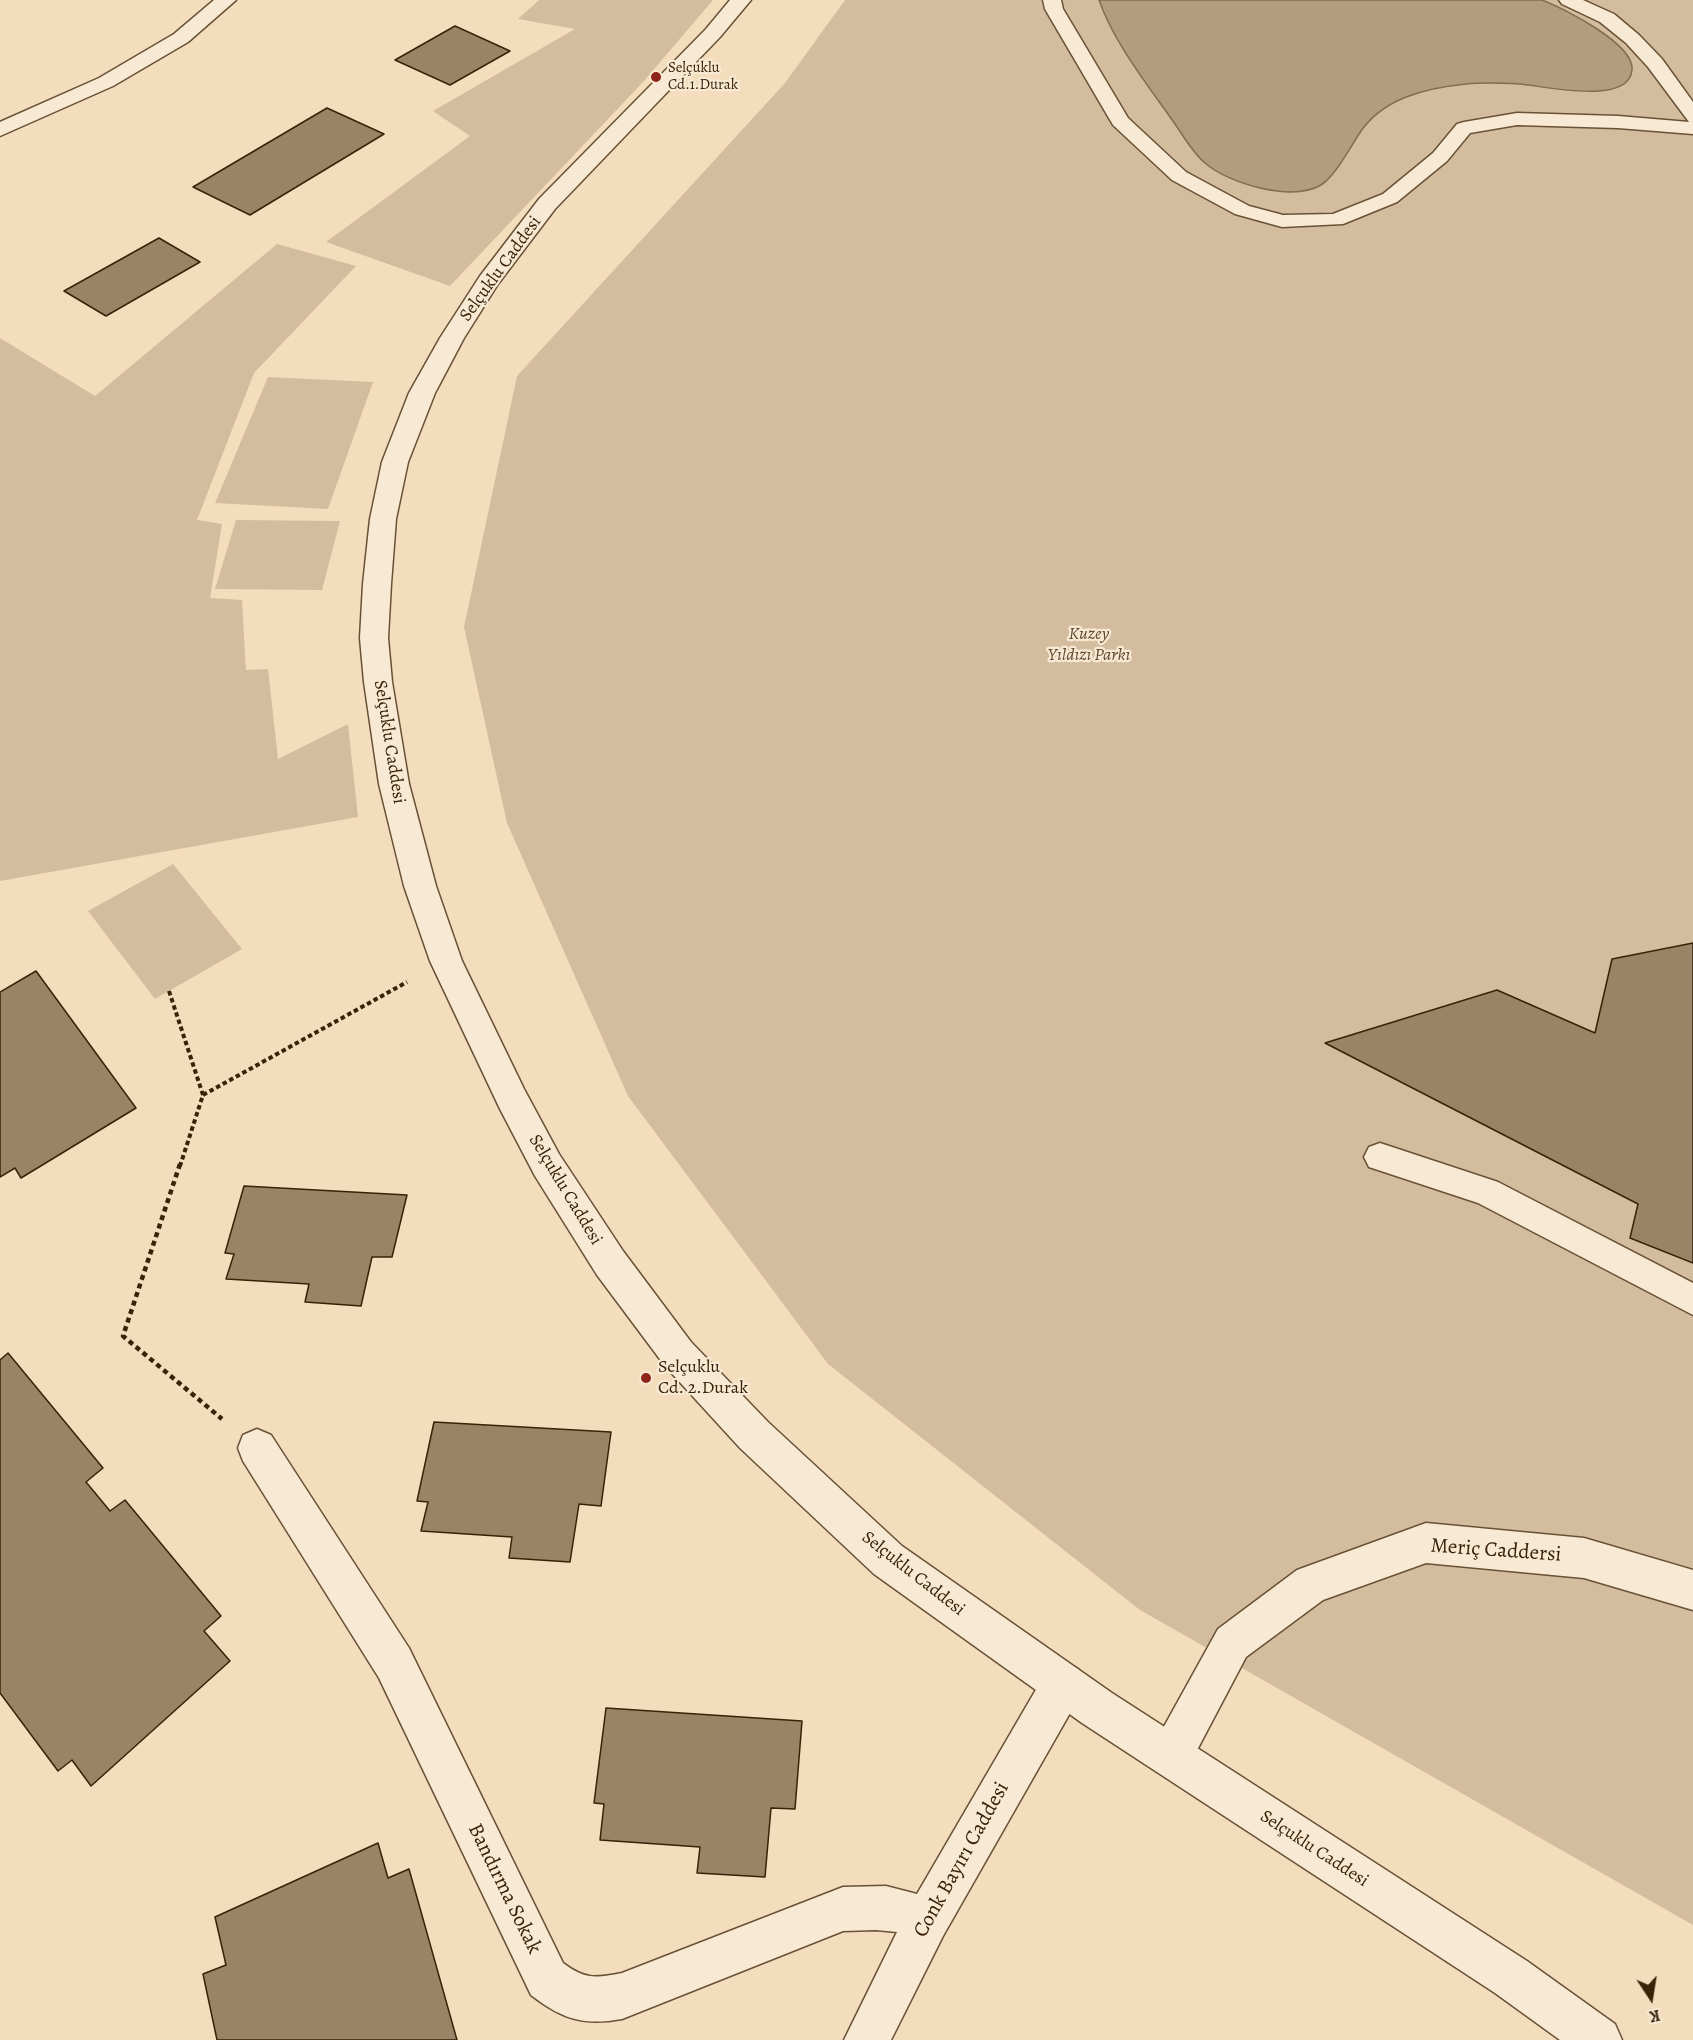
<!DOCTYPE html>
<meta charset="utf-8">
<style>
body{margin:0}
#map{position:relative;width:1693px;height:2040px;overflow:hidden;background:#f4ddbd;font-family:Alegreya,serif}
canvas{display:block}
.north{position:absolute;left:1621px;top:1968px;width:60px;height:60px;-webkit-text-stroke:4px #f8e9d4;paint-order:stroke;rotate:168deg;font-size:16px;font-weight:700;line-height:24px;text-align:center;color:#392208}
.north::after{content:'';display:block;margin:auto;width:21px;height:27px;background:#392208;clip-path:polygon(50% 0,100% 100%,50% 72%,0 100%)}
</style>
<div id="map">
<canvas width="1693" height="2040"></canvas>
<div class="north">K</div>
</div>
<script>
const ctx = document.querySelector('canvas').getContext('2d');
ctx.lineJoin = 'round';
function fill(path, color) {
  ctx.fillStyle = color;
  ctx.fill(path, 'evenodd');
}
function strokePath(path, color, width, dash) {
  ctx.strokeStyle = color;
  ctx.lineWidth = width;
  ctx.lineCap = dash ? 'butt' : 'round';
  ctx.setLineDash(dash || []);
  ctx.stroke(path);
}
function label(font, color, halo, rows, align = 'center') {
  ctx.font = font + ' Alegreya,serif';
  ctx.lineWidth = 4.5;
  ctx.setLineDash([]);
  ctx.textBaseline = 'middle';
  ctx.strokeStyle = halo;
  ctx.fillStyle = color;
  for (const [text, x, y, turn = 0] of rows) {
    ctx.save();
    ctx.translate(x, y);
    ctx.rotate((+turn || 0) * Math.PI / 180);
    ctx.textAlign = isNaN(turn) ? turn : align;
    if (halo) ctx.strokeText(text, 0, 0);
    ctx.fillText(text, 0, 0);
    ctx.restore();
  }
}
const green = new Path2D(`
 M539 0H713L644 81 450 286 326 242 470 136 433 111 575 29 518 19Z
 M845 0H1693V1925L1140 1610 828 1364 628 1096 507 823 464 627 517 376 785 83Z
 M277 244 356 266 254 373 197 520 222 524 210 598 242 600 246 670 268 669 278 759 348 724 358 817 0 881V338L95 396Z
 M268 377 373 382 328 509 215 503Z
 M236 520 340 521 322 590 215 589Z
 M173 864 242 949 155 999 88 911Z`);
const water = new Path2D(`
 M1099 0H1542C1563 8 1635 44 1632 70 1629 106 1543 86 1520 84 1502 83 1484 82 1466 84 1426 88 1382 98 1359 134 1350 148 1335 176 1321 185 1292 202 1229 184 1205 163 1193 153 1184 137 1175 124 1148 85 1115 45 1099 0Z`);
const building = new Path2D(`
 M455 26 510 51 450 85 395 60Z
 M327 108 384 134 250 215 193 187Z
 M159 238 200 262 106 316 64 291Z
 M1693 943V1263L1630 1238 1638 1204 1325 1043 1497 990 1595 1033 1612 959Z
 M36 971 136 1108 21 1178 15 1168 0 1177V992Z
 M244 1186 407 1195 392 1257H372L361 1306 305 1302 309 1284 226 1279 234 1254 225 1253Z
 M8 1353 103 1468 86 1482 110 1511 125 1500 221 1616 204 1631 230 1661 91 1786 72 1760 58 1771 0 1693V1360Z
 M434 1422 611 1432 601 1506 579 1504 570 1562 509 1558 512 1537 421 1531 428 1502 417 1501Z
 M606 1708 802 1721 795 1809 771 1808 765 1877 697 1873 700 1847 600 1840 604 1804 594 1803Z
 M378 1843 388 1878 409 1869 457 2040H217L203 1974 226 1965 215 1917Z`);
const pathFar1 = new Path2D(`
 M169 991 203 1095 180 1166
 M203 1095 407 982`);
const path = new Path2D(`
 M180 1164 123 1336 222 1419`);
const service = new Path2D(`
 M1043 0H1061L1063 9 1128 118 1186 172 1249 206 1283 215 1333 214 1383 194 1433 153 1457 124 1464 122 1517 113 1618 116 1689 122 1648 67 1626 43 1600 22 1562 4 1559 0H1583L1594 5 1614 14 1639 35 1662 59 1693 102V134L1618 128 1517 125 1470 133 1447 161 1397 202 1343 224 1282 227 1235 214 1172 180 1113 125 1045 9Z
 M1380 1143 1498 1182 1693 1283V1315L1478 1203 1369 1167 1364 1157 1369 1147Z`);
const minor = new Path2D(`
 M257 1429 271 1435 409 1648 563 1963C586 1980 595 1978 622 1973L843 1887 886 1886 917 1894 1048 1669 1063 1663 1078 1669 1084 1684 1078 1699 943 1936 891 2040H844L897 1932 876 1930 843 1931 622 2019C583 2026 562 2019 531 1995L379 1678 243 1461 238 1448 243 1435Z
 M1426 1523 1584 1538 1693 1570V1610L1584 1578 1426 1563 1323 1600 1246 1657 1186 1771 1171 1777 1156 1771 1150 1756 1156 1741 1218 1629 1297 1570Z`);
const tertiary = new Path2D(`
 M214 0H236L188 42 113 86 0 136V122L99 78 174 34Z
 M730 0H751L720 37 555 209 498 284 464 338 435 393 408 462 396 519 391 584 388 638 392 682 409 784 436 886 462 961 524 1089 559 1154 623 1251 691 1342 768 1422 902 1546 1112 1693 1527 1961 1615 2024 1622 2040H1560L1495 1993 1082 1723 874 1574 740 1448 665 1366 597 1275 535 1176 500 1109 430 961 404 886 379 784 364 682 360 638 363 584 370 519 382 462 409 393 440 338 480 276 539 199 706 29Z`);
const markers = [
 [656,77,6,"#8f2418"],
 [646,1378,6,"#8f2418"]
];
const farPoinames = [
 ["Selçuklu",668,68],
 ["Cd.1.Durak",668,85]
];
const streetNames = [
 ["Selçuklu Caddesi",501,269,-54],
 ["Selçuklu Caddesi",389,742,81],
 ["Selçuklu Caddesi",565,1190,59],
 ["Selçuklu Caddesi",913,1574,38],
 ["Selçuklu Caddesi",1314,1849,33]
];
const parkNames = [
 ["Kuzey",1089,635],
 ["Yıldızı Parkı",1089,656]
];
const poiNames = [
 ["Selçuklu",658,1368],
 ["Cd. 2.Durak",658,1389]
];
const nearStreetnames = [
 ["Meriç Caddersi",1496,1551,4],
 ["Conk Bayırı Caddesi",962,1860,-61],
 ["Bandırma Sokak",504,1889,64]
];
fill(green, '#d4bd9e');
fill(water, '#b49d7f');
strokePath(water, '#836c4f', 1.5);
fill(building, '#9a8366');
strokePath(building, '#392208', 1.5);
strokePath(service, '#685135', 3);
strokePath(minor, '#685135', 3);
strokePath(tertiary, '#685135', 3);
strokePath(pathFar1, '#392208', 4, [4.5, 3]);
strokePath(path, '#392208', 4.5, [5, 4]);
fill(service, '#f8e9d4');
fill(minor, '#f8e9d4');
fill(tertiary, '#f8e9d4');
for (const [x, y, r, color] of markers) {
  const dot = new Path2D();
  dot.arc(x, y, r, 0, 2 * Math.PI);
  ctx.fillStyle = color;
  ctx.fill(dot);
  strokePath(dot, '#f8e9d4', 2);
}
label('15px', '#392208', '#f8e9d4', farPoinames, 'left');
label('18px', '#392208', '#f8e9d4', streetNames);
label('italic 18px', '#60492e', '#f8e9d4', parkNames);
label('18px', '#392208', '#f8e9d4', poiNames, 'left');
label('21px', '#392208', '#f8e9d4', nearStreetnames);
</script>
